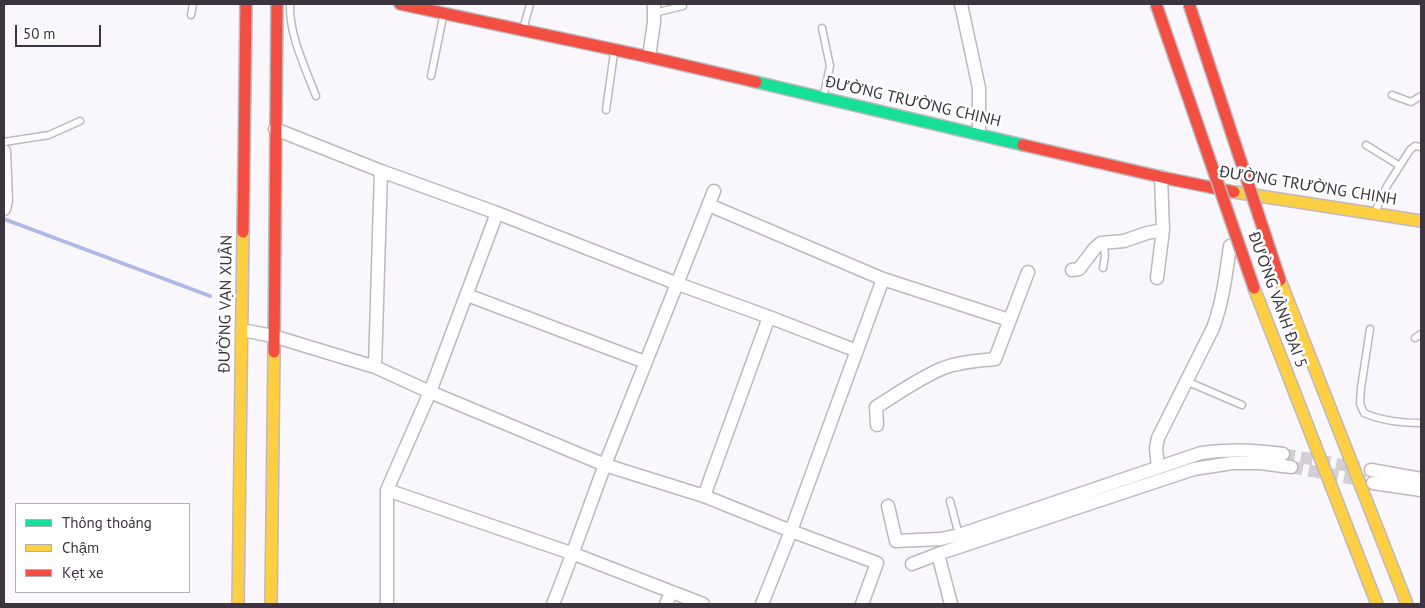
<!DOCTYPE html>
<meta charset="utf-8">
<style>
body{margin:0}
#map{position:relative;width:1425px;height:608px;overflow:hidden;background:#f9f7fb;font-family:"PT Sans",sans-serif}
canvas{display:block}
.frame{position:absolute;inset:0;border:5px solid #3c343e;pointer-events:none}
.legend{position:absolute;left:15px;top:503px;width:175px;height:90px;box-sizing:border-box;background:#fff;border:1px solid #b1aeb2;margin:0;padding:6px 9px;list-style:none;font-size:15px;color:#3c343e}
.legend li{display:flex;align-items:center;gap:10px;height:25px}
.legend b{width:25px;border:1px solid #b1aeb2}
.scale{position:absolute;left:15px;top:25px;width:86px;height:22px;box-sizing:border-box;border:2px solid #3c343e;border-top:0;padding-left:6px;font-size:15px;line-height:18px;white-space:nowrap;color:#3c343e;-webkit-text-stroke:4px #fff;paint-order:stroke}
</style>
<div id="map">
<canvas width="1425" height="608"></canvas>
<div class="frame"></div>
<ul class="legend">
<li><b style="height:6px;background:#16e098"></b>Thông thoáng</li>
<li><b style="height:6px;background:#ffcf43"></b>Chậm</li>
<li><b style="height:6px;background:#f24e42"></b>Kẹt xe</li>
</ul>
<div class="scale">50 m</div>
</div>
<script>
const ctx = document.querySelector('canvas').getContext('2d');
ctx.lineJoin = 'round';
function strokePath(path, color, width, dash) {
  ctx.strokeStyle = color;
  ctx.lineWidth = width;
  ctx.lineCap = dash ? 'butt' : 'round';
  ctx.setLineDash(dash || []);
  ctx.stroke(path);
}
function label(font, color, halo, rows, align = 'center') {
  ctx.font = font + ' "PT Sans",sans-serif';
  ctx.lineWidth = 5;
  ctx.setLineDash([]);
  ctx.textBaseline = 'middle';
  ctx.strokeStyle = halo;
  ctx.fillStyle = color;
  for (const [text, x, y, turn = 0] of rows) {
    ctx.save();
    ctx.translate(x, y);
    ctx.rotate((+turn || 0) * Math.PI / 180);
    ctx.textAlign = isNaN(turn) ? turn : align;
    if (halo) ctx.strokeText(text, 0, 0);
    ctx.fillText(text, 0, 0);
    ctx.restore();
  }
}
const stream = new Path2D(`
 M4 219 210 296`);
const streetTunnel = new Path2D(`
 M1283 454 1359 468
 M1291 467 1365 481`);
const lane = new Path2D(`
 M290 4C289 35 305 67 316 96
 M654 13 683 6
 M191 15 193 4
 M524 26 530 4
 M822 28 830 66 824 94
 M431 76 443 17
 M1392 95 1411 102 1421 96
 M606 110 614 53
 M4 142 49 135 80 121
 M1366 145 1400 166
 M1376 210 1387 186 1410 150 1415 146 1421 147
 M1103 268 1105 256 1104 247 1108 243
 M1370 329 1361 388 1360 404 1364 413C1382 421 1402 423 1421 423
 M1415 338 1421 334
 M1186 381 1242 405
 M950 501 959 535`);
const street = new Path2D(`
 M961 4 979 88V134
 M649 57 654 22V4
 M275 129 381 171 497 213 678 284 769 317 857 351
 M4 151 6 201 4 209
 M709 205 883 279 1009 320
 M1072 270 1079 269 1095 248 1101 243 1124 241 1147 233 1163 230
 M1157 278 1163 230 1161 177
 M467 295 645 362
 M242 330 273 336 375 367 430 392 605 465 704 496 791 531 877 563 862 604
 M375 367 381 171
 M877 425 876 407C897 394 918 379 941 369 957 362 977 361 995 359L1028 272
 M1158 467 1156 448 1158 438 1213 328C1223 301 1226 274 1230 246
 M1371 470 1421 479
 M1373 483 1421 490
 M387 490 574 554 703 604
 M704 496 769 317
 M888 506 896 541 941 539 959 535 1201 453C1229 449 1255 450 1283 454
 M938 554 951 604
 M912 564 938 554 1194 469 1232 463H1260L1291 467
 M387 604V490L430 392 497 213
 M553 604C572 557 588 510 606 462 642 372 678 282 714 191
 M666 604 671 593
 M762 604 791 531 883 279`);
const fast = new Path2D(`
 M756 82 1023 145`);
const slow = new Path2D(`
 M1234 192 1421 221
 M1280 280 1407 604
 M1254 288 1377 604
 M238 604 243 232
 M271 604 274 352`);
const jam = new Path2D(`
 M400 4 649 57 756 82
 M1023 145 1170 179 1234 192
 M243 232 246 4
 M274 352 277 4`);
const jamBridge = new Path2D(`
 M1156 4 1254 288
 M1189 4 1280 280`);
const streetNames = [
 ["ĐƯỜNG TRƯỜNG CHINH",913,102,13],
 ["ĐƯỜNG TRƯỜNG CHINH",1308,186,9],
 ["ĐƯỜNG VÀNH ĐAI 5",1277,300,70],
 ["ĐƯỜNG VẠN XUÂN",226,304,-89]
];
strokePath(stream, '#aeb9e7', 4);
strokePath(streetTunnel, '#d3d0d5', 12, [12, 6]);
strokePath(lane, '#bdb9bf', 9);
strokePath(street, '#bdb9bf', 15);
strokePath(fast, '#bdb9bf', 14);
strokePath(slow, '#bdb9bf', 14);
strokePath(jam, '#bdb9bf', 14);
strokePath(lane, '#fefefe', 6);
strokePath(street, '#fefefe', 12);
strokePath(fast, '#16e098', 11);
strokePath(slow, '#ffcf43', 11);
strokePath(jam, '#f24e42', 11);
strokePath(jamBridge, '#bdb9bf', 14, []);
strokePath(jamBridge, '#f24e42', 11);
label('16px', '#3c343e', '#fff', streetNames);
</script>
